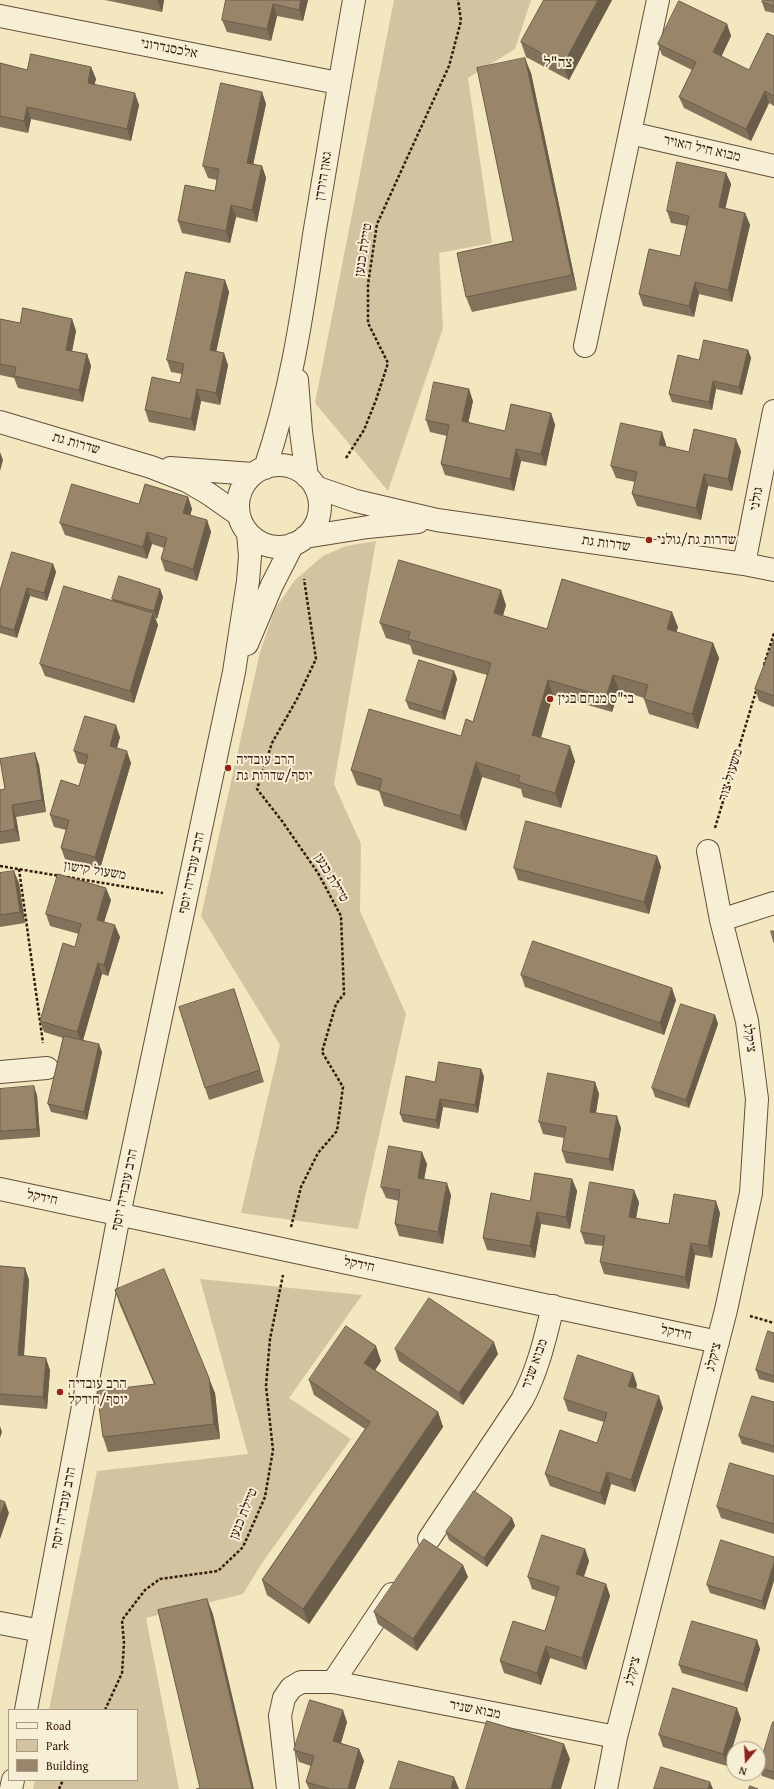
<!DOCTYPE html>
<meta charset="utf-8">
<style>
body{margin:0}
#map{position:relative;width:774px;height:1789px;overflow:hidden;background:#f2e7be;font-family:"Gentium Book Plus",serif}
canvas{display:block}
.legend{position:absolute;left:8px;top:1709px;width:130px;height:72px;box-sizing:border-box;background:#f7efd5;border:1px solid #aa9a86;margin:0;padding:5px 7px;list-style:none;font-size:12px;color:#361a10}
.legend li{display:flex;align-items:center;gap:8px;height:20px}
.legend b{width:20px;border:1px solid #aa9a86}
.north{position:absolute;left:726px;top:1741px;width:40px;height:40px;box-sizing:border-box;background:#f7efd5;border:1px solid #aa9a86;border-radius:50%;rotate:198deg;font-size:11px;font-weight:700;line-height:16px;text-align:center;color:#361a10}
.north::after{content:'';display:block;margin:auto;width:14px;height:18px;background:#8f2418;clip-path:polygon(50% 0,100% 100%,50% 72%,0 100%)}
</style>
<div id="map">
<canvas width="774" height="1789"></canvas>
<ul class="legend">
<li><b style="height:5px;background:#f7efd5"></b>Road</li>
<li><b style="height:11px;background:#d2c4a0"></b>Park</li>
<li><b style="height:11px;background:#98856a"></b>Building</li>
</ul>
<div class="north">N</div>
</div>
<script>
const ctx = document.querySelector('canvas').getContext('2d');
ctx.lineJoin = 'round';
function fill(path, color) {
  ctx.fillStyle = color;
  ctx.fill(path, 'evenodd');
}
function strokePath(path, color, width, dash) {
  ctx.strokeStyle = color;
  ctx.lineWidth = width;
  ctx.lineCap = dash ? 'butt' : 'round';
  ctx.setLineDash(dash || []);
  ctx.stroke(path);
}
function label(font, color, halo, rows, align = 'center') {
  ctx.font = font + ' "Gentium Book Plus","Frank Ruhl Libre",serif';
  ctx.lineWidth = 4;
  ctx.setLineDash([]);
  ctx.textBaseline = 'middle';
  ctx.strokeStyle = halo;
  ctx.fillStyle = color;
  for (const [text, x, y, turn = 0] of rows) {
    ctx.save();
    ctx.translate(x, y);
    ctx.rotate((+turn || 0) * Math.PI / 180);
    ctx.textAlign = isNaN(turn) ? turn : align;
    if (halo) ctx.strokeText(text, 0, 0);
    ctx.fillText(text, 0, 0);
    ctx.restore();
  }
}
const green = new Path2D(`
 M394 0H531L515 49 468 78 492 243 439 253 443 328 388 491 315 403Z
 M376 541 334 784 361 844 360 911 406 1014 358 1229 241 1213 280 1045 201 916 260 652 275 609 295 580 323 556 346 546Z
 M200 1279 362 1295 289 1398 351 1439 262 1563 243 1594 146 1618 179 1789H33L35 1780H137V1710H49L97 1471 248 1454Z`);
const path = new Path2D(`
 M346 458 364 430 376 400 388 363 368 323V284L377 224 449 66 461 21 458 0
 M764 665 774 633
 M715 828 756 691
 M0 866 60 876
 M19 869 43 1043
 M67 877 163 893
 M291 1227 301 1187 318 1153 337 1131 343 1087 322 1052 336 1004 344 994 341 916 318 873 282 821 257 789 272 743 297 699 316 659 304 579
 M750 1316 774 1323
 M105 1710 122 1673 124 1643 122 1620 145 1590 160 1579 218 1571 243 1547 265 1497 273 1450 266 1386 270 1339 283 1275
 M59 1789 63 1780`);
const minor = new Path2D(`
 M0 16 338 83
 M630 133 774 166
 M585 346 658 0
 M297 380 301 432 307 477
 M0 422 151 467 187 481 209 494 239 515
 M238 506a41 41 0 1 1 82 0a41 41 0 1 1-82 0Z
 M170 468 253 474
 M265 468C291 392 302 315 314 235 327 157 340 78 354 0
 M315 487 356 501 437 520 744 564 774 570
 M305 537 368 527 418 522
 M744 564 774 411
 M247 644 272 585 293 544
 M721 920 774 903
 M0 1072 47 1068
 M0 1189 718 1342
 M429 1539 522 1400C538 1370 545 1339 553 1306
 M0 1623 41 1631
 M333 1682 616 1737
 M26 1710 119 1215 234 672 248 581 250 556 248 533
 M11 1789 13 1780
 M288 1789 280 1716 284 1698 291 1688 301 1682H333L392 1594
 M606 1789 616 1737 726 1310 751 1193 757 1099 747 1021 721 920 708 851`);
const wall = new Path2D(`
 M105 0H164L162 12Z
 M226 0H308L303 21 277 16 271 41 227 32 222 20Z
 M544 0H612L569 80 526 57 521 42Z
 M774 0V13L765 11 762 2Z
 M727 24 731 36 721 56 749 70 774 36V106L769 103 751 141 684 108 679 97 692 70 662 55 658 44Z
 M0 63 27 70 91 67 96 79 94 84 139 105 131 141 31 119 28 133 0 127Z
 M531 73 577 290 472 312 466 297 513 241Z
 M262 92 266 104 253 164 262 166 266 178 257 222 236 217 230 243 182 233 178 221 215 191 217 180 208 178 203 166Z
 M726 173 731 184 725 208 745 213 750 225 732 302 699 294 694 317 643 306 639 294 680 256 687 226 671 223 667 211Z
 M225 280 229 292 216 352 228 365 220 405 201 401 195 431 149 422 145 410 180 383 182 374 171 372 167 360Z
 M0 319 20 323 72 319 76 331 72 351 87 354 91 366 83 402 18 388 14 378 0 375Z
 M748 350 751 358 742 395 716 389 712 410 672 402 669 394 699 360Z
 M473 401 468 423 505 431 551 413 555 425 546 466 521 461 514 491 445 475 441 464 447 436 430 432 426 420Z
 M666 444V447L689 452 741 451 732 491 708 486 701 520 637 506 632 494 635 482 616 478 611 466Z
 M188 497 192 509 190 516 207 520 211 532 197 581 165 571 161 559 164 548 152 544 147 559 65 535 60 523 139 504Z
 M53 564 56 572 47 601 30 596 17 638 0 633V591Z
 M160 589 163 597 157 619 155 618 158 625 134 703 45 676 40 664 113 601 112 599Z
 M506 605 503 616 547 629 678 627 676 632 713 643 719 658 698 729 649 714 644 699V698L619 690 612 712 553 695 541 738 575 761 561 808 523 797 521 789 482 777 466 831 384 806 379 791 357 785 351 770 461 736 473 722 487 675 413 654 410 645 386 638 380 623Z
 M774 640V707L759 701 755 689Z
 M454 671 457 679 445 720 409 709 406 701Z
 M120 737 117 748 131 763 100 869 65 859 61 848 66 830 54 827 50 815 79 786 86 765 78 763 74 751Z
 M35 753 39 765 46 812 16 817 20 841 0 844V790L5 789Z
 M657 856 661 867 649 914 518 880 514 868Z
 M0 873 19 883 25 923 0 927Z
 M111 900 104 922 120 937 108 976 102 974 83 1040 102 1052 87 1120 51 1112 48 1104 63 1038 44 1032 40 1021 75 947 79 934 50 926 46 914Z
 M521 975 676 1000 664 1035 525 987Z
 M234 989 264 1082 209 1100 205 1088Z
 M715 1015 718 1024 689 1108 655 1097 652 1088Z
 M481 1069 484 1077 478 1113 443 1107 439 1129 403 1122 400 1114 435 1082Z
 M595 1082 599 1094 596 1113 621 1128 613 1171 566 1163 562 1151 564 1138 543 1134 539 1122Z
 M0 1089 37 1095 40 1137 0 1140Z
 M427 1164 424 1179 451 1195 443 1244 399 1236 395 1224 399 1201 386 1198 381 1187Z
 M572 1179 577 1191 570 1229 541 1224 535 1258 487 1250 483 1238 530 1201Z
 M639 1202 636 1218 669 1224 720 1213 712 1258 695 1255 689 1289 604 1274 600 1262 603 1246 585 1244 581 1232Z
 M0 1266 25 1268 29 1280 24 1356 50 1370 47 1409 0 1405Z
 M115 1290 215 1393 220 1439 108 1452 103 1437 154 1384 120 1305Z
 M774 1333V1383L759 1379 756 1370Z
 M395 1349 498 1354 463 1405 399 1361Z
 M381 1361 375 1370 438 1412 443 1427 309 1624 267 1595 262 1580 365 1429 314 1395 309 1380Z
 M633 1373 637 1385 636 1388 663 1408 635 1492 611 1484 605 1505 550 1486 545 1474 597 1443 604 1422 568 1411 564 1399Z
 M774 1402V1453L742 1444 739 1436Z
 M774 1476V1534L721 1518 717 1507Z
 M512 1518 515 1526 487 1567 449 1540 446 1532Z
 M585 1549 589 1561 584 1577 606 1584 610 1596 586 1670 550 1658 541 1685 504 1673 500 1661 545 1631 556 1597 532 1589 528 1577Z
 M774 1557 765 1610 710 1593 707 1585Z
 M468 1577 417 1651 378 1624 374 1612Z
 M757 1640 760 1649 747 1692 682 1673 679 1665Z
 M741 1719 727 1766 663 1747 659 1735Z
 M347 1722 341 1743 359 1749 364 1761 355 1789H309L306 1782 311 1766 299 1762 294 1750Z
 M774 1722V1780L762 1776 759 1768Z`);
const shadedWall = new Path2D(`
 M157 0H164L162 12Z
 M301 0H308L303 21 299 10Z
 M598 0H612L569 80 563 65Z
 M273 4 277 16 271 41 267 29Z
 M727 24 731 36 718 64 713 52Z
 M525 58 531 73 577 290 572 275Z
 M91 67 96 79 92 95 88 83Z
 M765 91 769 103 751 141 746 129Z
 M262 92 266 104 251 175 247 163Z
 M135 93 139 105 131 141 127 129Z
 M27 107 31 119 28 133 24 121Z
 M262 166 266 178 257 222 252 210Z
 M726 173 731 184 723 219 719 207Z
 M231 205 236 217 230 243 226 231Z
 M745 213 750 225 732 302 728 290Z
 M225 280 229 292 214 362 210 350Z
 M695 282 699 294 694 317 689 306Z
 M72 319 76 331 70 361 66 350Z
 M748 350 751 358 742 395 739 387Z
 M224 353 228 365 220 405 216 393Z
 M87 354 91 366 83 402 79 390Z
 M713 381 716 389 712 410 709 402Z
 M197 389 201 401 195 431 191 419Z
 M469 389 473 401 466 433 462 421Z
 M551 413 555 425 546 466 541 454Z
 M662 432 666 444 663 457 659 445Z
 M736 439 741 451 732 491 728 479Z
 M516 449 521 461 514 491 510 479Z
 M0 452 3 460 0 471Z
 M704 474 708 486 701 520 696 508Z
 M188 497 192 509 187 525 183 513Z
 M207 520 211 532 197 581 193 569Z
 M147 532 152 544 147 559 143 547Z
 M53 564 56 572 47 601 44 593Z
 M27 588 30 596 17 638 14 630Z
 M160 589 163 597 157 619 154 611Z
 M501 590 506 605 499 628 494 613Z
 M672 612 678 627 673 644 667 629Z
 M153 613 158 625 134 703 130 691Z
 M713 643 719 658 698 729 692 714Z
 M454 671 457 679 445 720 442 712Z
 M613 675 619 690 612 712 606 697Z
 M548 680 553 695 537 750 532 735Z
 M116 725 120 737 114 758 110 746Z
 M570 746 575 761 561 808 555 793Z
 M127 751 131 763 100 869 95 857Z
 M35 753 39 765 46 812 42 800Z
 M476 762 482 777 466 831 460 816Z
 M12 805 16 817 20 841 15 829Z
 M657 856 661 867 649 914 644 902Z
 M14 871 19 883 25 923 20 912Z
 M106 888 111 900 101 932 97 920Z
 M115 925 120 937 108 976 104 965Z
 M98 963 102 974 82 1044 77 1032Z
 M672 988 676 1000 664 1035 660 1023Z
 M234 989 238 1001 264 1082 260 1070Z
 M715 1015 718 1024 689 1108 686 1100Z
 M99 1044 102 1052 87 1120 84 1112Z
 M481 1069 484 1077 478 1113 475 1105Z
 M595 1082 599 1094 594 1124 590 1112Z
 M34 1086 37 1095 40 1137 37 1129Z
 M440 1099 443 1107 439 1129 436 1120Z
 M617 1116 621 1128 613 1171 609 1159Z
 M422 1152 427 1164 422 1190 418 1178Z
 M572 1179 577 1191 570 1229 566 1217Z
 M447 1183 451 1195 443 1244 438 1232Z
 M634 1190 639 1202 634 1229 629 1217Z
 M716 1201 720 1213 712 1258 708 1246Z
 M537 1212 541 1224 535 1258 530 1246Z
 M691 1243 695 1255 689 1289 685 1277Z
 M25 1268 29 1280 23 1367 18 1355Z
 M494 1342 498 1354 463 1405 459 1393Z
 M376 1346 381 1361 370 1378 364 1363Z
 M46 1358 50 1370 47 1409 43 1397Z
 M633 1373 637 1385 633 1398 628 1386Z
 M209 1378 215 1393 220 1439 214 1424Z
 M659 1396 663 1408 635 1492 631 1480Z
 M438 1412 443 1427 309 1624 303 1609Z
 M0 1426 2 1432 0 1438Z
 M607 1472 611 1484 605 1505 600 1493Z
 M5 1502 9 1513 0 1539V1515Z
 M512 1518 515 1526 487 1567 484 1558Z
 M585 1549 589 1561 580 1586 576 1574Z
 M774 1563V1581L765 1610 762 1601Z
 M463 1565 468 1577 417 1651 413 1639Z
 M606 1584 610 1596 586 1670 582 1658Z
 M207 1599 213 1614 254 1789H252Z
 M757 1640 760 1649 747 1692 744 1684Z
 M546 1646 550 1658 541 1685 537 1673Z
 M737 1708 741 1719 727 1766 723 1754Z
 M343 1710 347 1722 338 1753 333 1741Z
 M564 1744 570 1759 561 1789H551Z
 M359 1749 364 1761 355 1789H348Z
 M454 1777 459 1789H451Z
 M710 1782 713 1789H708Z`);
const building = new Path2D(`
 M226 0H301L299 10 273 4 267 29 222 20Z
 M544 0H598L563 65 521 42Z
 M763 0H774V6L762 2Z
 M679 1 727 24 713 52 749 70 767 33 774 36V96L765 91 746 129 679 97 696 62 658 44Z
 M31 54 91 67 88 83 135 93 127 129 27 107 24 121 0 116V63L27 70Z
 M525 58 572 275 466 297 457 253 513 241 477 68Z
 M221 83 262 92 247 163 262 166 252 210 231 205 226 231 178 221 185 185 215 191 219 169 203 166Z
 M677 162 726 173 719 207 745 213 728 290 695 282 689 306 639 294 649 249 680 256 689 216 667 211Z
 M186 272 225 280 210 350 224 353 216 393 197 389 191 419 145 410 152 377 180 383 184 364 167 360Z
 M23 308 72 319 66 350 87 354 79 390 14 376 16 367 0 364V319L20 323Z
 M704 340 748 350 739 387 713 381 709 402 669 394 678 355 699 360Z
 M434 382 469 389 462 421 505 431 511 404 551 413 541 454 516 449 510 479 441 464 449 425 426 420Z
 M621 423 662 432 659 445 689 452 694 429 736 439 728 479 704 474 696 508 632 494 637 472 611 466Z
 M72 484 139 504 145 484 188 497 183 513 207 520 193 569 161 559 167 538 147 532 143 547 60 523Z
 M12 552 53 564 44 593 27 588 14 630 0 626V591Z
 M399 560 501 590 494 613 547 629 562 579 672 612 667 629 713 643 692 714 644 699 648 685 613 675 606 697 548 680 532 735 570 746 555 793 518 782 520 776 476 762 460 816 379 791 382 779 351 770 369 709 461 736 466 719 473 722 491 663 408 639 410 632 380 623Z
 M119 576 160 589 154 611 112 599Z
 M64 586 153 613 130 691 40 664Z
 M774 640V696L755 689Z
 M419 660 454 671 442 712 406 701Z
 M85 716 116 725 110 746 127 751 95 857 61 848 69 820 50 815 61 780 79 786 88 755 74 751Z
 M35 753 42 800 12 805 15 829 0 832V790L5 789 0 759Z
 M526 821 657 856 644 902 514 868Z
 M14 871 20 912 0 915V873Z
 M58 874 106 888 97 920 115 925 104 965 98 963 77 1032 40 1021 63 943 75 947 81 924 46 914Z
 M771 931H774V942Z
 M533 941 672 988 660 1023 521 975Z
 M234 989 260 1070 205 1088 179 1007Z
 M681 1004 715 1015 686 1100 652 1088Z
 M64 1036 99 1044 84 1112 48 1104Z
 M439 1062 481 1069 475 1105 440 1099 436 1120 400 1114 406 1076 435 1082Z
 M548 1073 595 1082 590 1112 617 1116 609 1159 562 1151 566 1127 539 1122Z
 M34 1086 37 1129 0 1131V1089Z
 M389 1146 422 1152 418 1178 447 1183 438 1232 395 1224 400 1190 381 1187Z
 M535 1173 572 1179 566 1217 537 1212 530 1246 483 1238 491 1193 530 1201Z
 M590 1182 634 1190 629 1217 669 1224 674 1194 716 1201 708 1246 691 1243 685 1277 600 1262 605 1236 581 1232Z
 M0 1266 25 1268 18 1355 46 1358 43 1397 0 1394Z
 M164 1269 209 1378 214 1424 103 1437 97 1391 155 1384 115 1290Z
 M429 1298 494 1342 459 1393 395 1349Z
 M346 1326 376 1346 364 1363 438 1412 303 1609 262 1580 370 1422 309 1380Z
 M768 1331 774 1333V1376L756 1370Z
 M578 1355 633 1373 628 1386 659 1396 631 1480 607 1472 600 1493 545 1474 560 1430 597 1443 607 1413 564 1399Z
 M752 1396 774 1402V1446L739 1436Z
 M730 1463 774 1476V1524L717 1507Z
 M474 1491 512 1518 484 1558 446 1532Z
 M0 1500 5 1502 0 1515Z
 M542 1535 585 1549 576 1574 606 1584 582 1658 546 1646 537 1673 500 1661 513 1621 545 1631 559 1587 528 1577Z
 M424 1539 463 1565 413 1639 374 1612Z
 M721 1540 774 1557V1563L762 1601 707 1585Z
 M207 1599 252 1789H196L200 1788 158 1610Z
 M692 1621 757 1640 744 1684 679 1665Z
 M673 1688 737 1708 723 1754 659 1735Z
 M310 1700 343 1710 333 1741 359 1749 348 1789H330L306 1782 314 1756 294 1750Z
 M487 1721 564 1744 551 1789H466Z
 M773 1722H774V1772L759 1768Z
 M399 1761 454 1777 451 1789H390Z
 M661 1767 710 1782 708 1789H654Z
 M750 1786 758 1789H749Z`);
const markers = [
 [649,540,4,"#8f2418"],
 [550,699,4,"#8f2418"],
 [228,768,4,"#8f2418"],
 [60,1392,4,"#8f2418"]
];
const streetNames = [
 ["אלכסנדרוני",169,49,11],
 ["מבוא חיל האויר",702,149,13],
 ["גאון הירדן",324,176,-81],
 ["טיילת כנען",364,250,-81],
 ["שדרות גת",76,444,16],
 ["גולני",757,499,-79],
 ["שדרות גת",606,544,8],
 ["משעול צור",731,775,-73],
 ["משעול קישון",95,871,9],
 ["הרב עובדיה יוסף",192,873,-78],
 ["טיילת כנען",331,878,59],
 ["ציקלג",749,1038,82],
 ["הרב עובדיה יוסף",125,1190,-78],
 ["חידקל",42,1198,12],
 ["חידקל",359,1265,12],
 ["חידקל",676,1333,12],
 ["ציקלג",714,1357,-76],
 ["מבוא שניר",535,1364,-70],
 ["הרב עובדיה יוסף",64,1508,-79],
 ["טיילת כנען",244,1514,-68],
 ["ציקלג",633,1671,-76],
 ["מבוא שניר",475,1710,11]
];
const poiNames = [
 ["שדרות גת/גולני",657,540],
 ["בי\"ס מנחם בגין",558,699],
 ["הרב עובדיה",236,760],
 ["יוסף/שדרות גת",236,776],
 ["הרב עובדיה",68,1384],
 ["יוסף/חידקל",68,1400]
];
const neighbourhoodNames = [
 ["צה\"ל",558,63]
];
fill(green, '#d2c4a0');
strokePath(minor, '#654d3c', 24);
strokePath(path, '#361a10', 2.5, [3, 2]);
strokePath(minor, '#f7efd5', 22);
fill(wall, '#83725b');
fill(shadedWall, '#6a5d4a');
fill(building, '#98856a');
strokePath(building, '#6a5d4a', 1);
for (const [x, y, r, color] of markers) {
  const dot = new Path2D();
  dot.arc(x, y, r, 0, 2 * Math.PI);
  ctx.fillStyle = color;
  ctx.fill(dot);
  strokePath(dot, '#f7efd5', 1.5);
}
label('14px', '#361a10', '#f7efd5', streetNames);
label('14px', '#361a10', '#f7efd5', poiNames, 'left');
label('15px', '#361a10', '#f7efd5', neighbourhoodNames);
</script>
